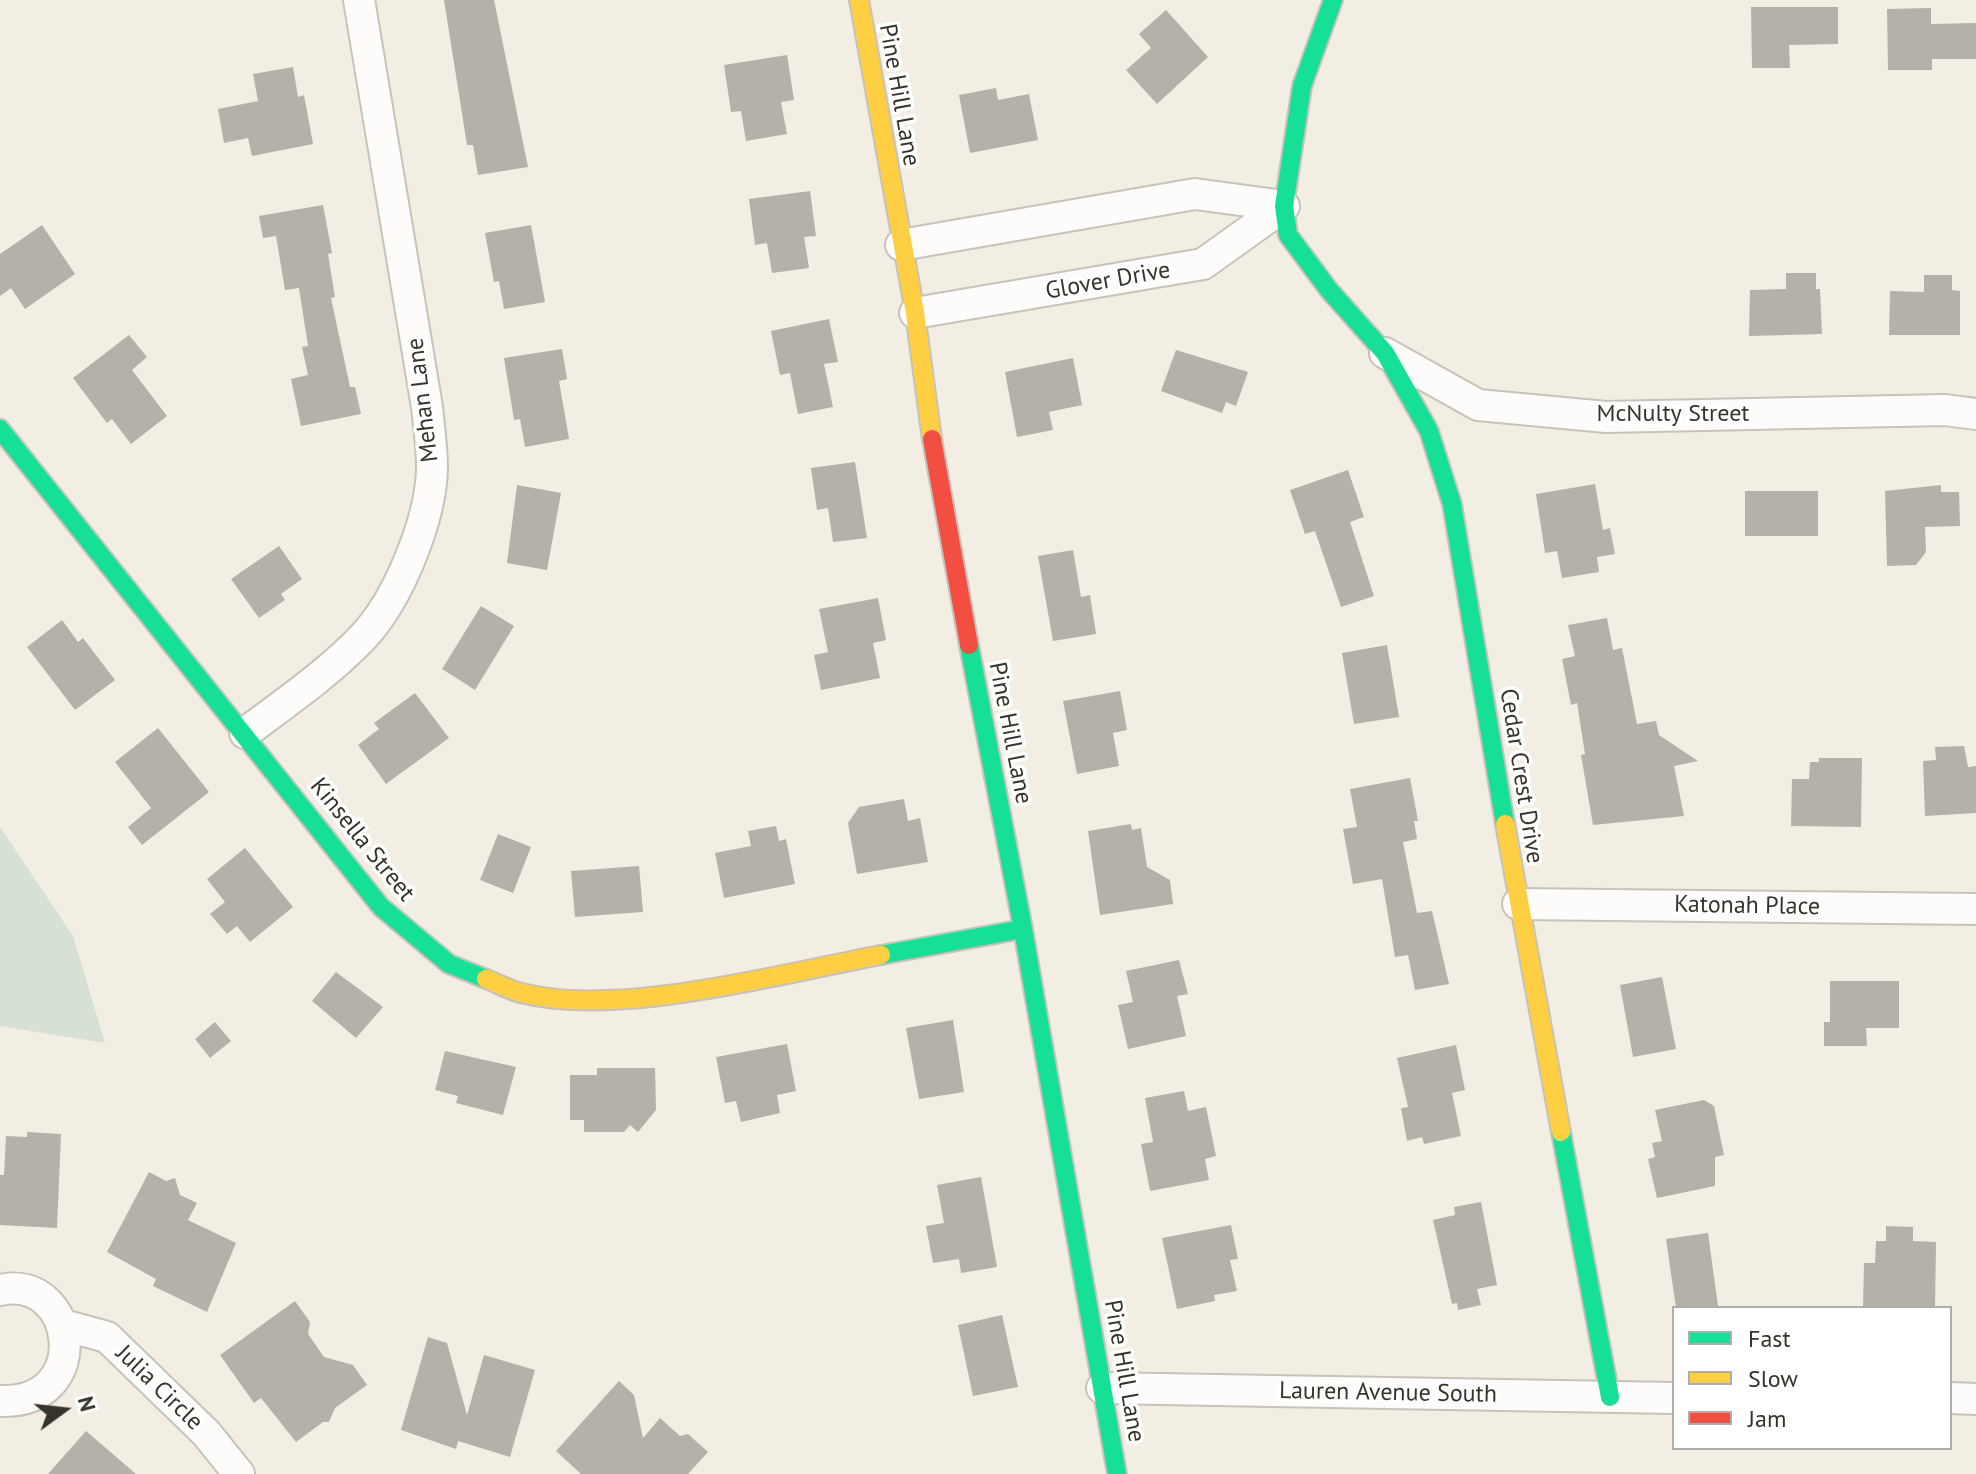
<!DOCTYPE html>
<style>
body{margin:0}
#map{position:relative;width:1976px;height:1474px;overflow:hidden;background:#f3eee3;font-family:"PT Sans",sans-serif}
canvas{display:block}
.legend{position:absolute;left:1672px;top:1306px;width:280px;height:144px;box-sizing:border-box;background:#fff;border:2px solid #afadaa;margin:0;padding:10px 14px;list-style:none;font-size:24px;color:#36332b}
.legend li{display:flex;align-items:center;gap:16px;height:40px}
.legend b{width:40px;border:2px solid #afadaa}
.north{position:absolute;left:24px;top:1370px;width:80px;height:80px;-webkit-text-stroke:6px #fff;paint-order:stroke;rotate:75deg;font-size:22px;font-weight:700;line-height:32px;text-align:center;color:#36332b}
.north::after{content:'';display:block;margin:auto;width:28px;height:36px;background:#36332b;clip-path:polygon(50% 0,100% 100%,50% 72%,0 100%)}
</style>
<div id="map">
<canvas width="1976" height="1474"></canvas>
<ul class="legend">
<li><b style="height:10px;background:#16e098"></b>Fast</li>
<li><b style="height:10px;background:#ffcf43"></b>Slow</li>
<li><b style="height:10px;background:#f24e42"></b>Jam</li>
</ul>
<div class="north">N</div>
</div>
<script>
const ctx = document.querySelector('canvas').getContext('2d');
ctx.lineJoin = 'round';
function fill(path, color) {
  ctx.fillStyle = color;
  ctx.fill(path, 'evenodd');
}
function strokePath(path, color, width, dash) {
  ctx.strokeStyle = color;
  ctx.lineWidth = width;
  ctx.lineCap = dash ? 'butt' : 'round';
  ctx.setLineDash(dash || []);
  ctx.stroke(path);
}
function label(font, color, halo, rows, align = 'center') {
  ctx.font = font + ' "PT Sans",sans-serif';
  ctx.lineWidth = 7;
  ctx.setLineDash([]);
  ctx.textBaseline = 'middle';
  ctx.strokeStyle = halo;
  ctx.fillStyle = color;
  for (const [text, x, y, turn = 0] of rows) {
    ctx.save();
    ctx.translate(x, y);
    ctx.rotate((+turn || 0) * Math.PI / 180);
    ctx.textAlign = isNaN(turn) ? turn : align;
    if (halo) ctx.strokeText(text, 0, 0);
    ctx.fillText(text, 0, 0);
    ctx.restore();
  }
}
const green = new Path2D(`
 M0 827 73 936 105 1043 0 1026Z`);
const building = new Path2D(`
 M444 0H494L528 167 478 175 473 145H467Z
 M1751 7H1838V44L1789 45 1790 68H1752Z
 M1931 8V24L1976 23V59H1932V70H1888L1887 9Z
 M1166 10 1208 57 1157 104 1126 70 1151 48 1139 34Z
 M787 55 794 100 781 102 787 134 746 141 741 111 731 112 724 65Z
 M293 67 298 97 304 95 313 144 252 156 248 138 224 143 218 109 258 101 253 74Z
 M996 88 998 100 1029 94 1038 140 970 153 959 95Z
 M810 191 816 236 804 237 809 268 772 273 767 243 755 245 749 199Z
 M323 205 332 253 328 254 335 297 331 298 350 387H355L361 414 301 426 291 379 308 375 302 347 308 346 299 288 285 290 276 236 263 238 259 216Z
 M42 225 75 274 25 309 11 288 0 296V254Z
 M531 225 545 302 504 309 499 281 494 282 485 233Z
 M1786 273H1816V289H1820L1822 334 1749 336 1750 290 1786 289Z
 M1924 275H1952V290L1960 291V335H1889L1890 291 1924 292Z
 M829 319 838 362 824 364 833 407 798 414 790 373 780 375 771 331Z
 M129 335 147 357 132 370 167 416 131 444 112 419 107 423 73 378Z
 M562 349 567 379 559 381 569 439 525 447 520 419 514 420 504 358Z
 M1176 350 1248 372 1236 406 1226 402 1222 413 1161 391Z
 M1073 358 1082 405 1049 412 1053 430 1017 437 1005 372Z
 M855 462 867 538 833 542 828 508 817 510 811 468Z
 M1348 470 1364 517 1350 522 1374 596 1341 607 1315 531 1305 534 1290 490Z
 M1595 484 1603 530 1610 528 1615 554 1597 557 1599 572 1562 578 1557 551 1545 553 1536 494Z
 M517 485 561 493 547 570 507 563Z
 M1941 485V492H1959L1960 526 1925 527 1926 552 1916 565 1887 566 1885 491Z
 M1745 491H1818V536H1745Z
 M279 546 302 579 281 594 285 600 259 618 231 579Z
 M1073 550 1081 597 1090 595 1096 634 1053 641 1038 556Z
 M878 598 886 640 873 643 880 678 821 690 814 655 828 652 819 609Z
 M481 606 514 626 475 690 442 669Z
 M1607 618 1613 650 1622 648 1637 724 1656 721 1659 735 1698 761 1674 766 1684 816 1593 825 1581 755 1585 754 1577 703 1571 705 1562 659 1575 656 1568 625Z
 M62 620 78 642 83 638 115 680 75 710 27 647Z
 M1387 645 1399 717 1354 724 1342 653Z
 M1120 691 1127 730 1113 733 1119 766 1077 774 1063 701Z
 M415 693 449 738 386 784 358 745 379 729 374 723Z
 M158 728 209 792 142 845 128 827 151 808 115 762Z
 M1964 746 1968 767 1976 766V813L1925 816 1923 761 1936 760 1935 747Z
 M1819 758H1862L1861 827 1791 826 1792 779H1809L1810 762H1819Z
 M1410 778 1418 821H1414L1417 839 1403 842 1417 913 1432 911 1449 984 1415 990 1408 955 1395 957 1382 879 1353 884 1343 829 1357 827 1350 789Z
 M904 799 908 821 920 818 928 862 857 874 848 823 859 807Z
 M1131 824 1132 830 1141 828 1147 867 1170 880 1173 904 1100 915 1088 831Z
 M776 826 779 841 786 839 795 884 724 898 715 853 751 846 748 831Z
 M498 834 531 847 513 893 480 880Z
 M245 848 293 907 250 942 237 926 227 934 210 914 225 902 207 879Z
 M639 866 643 912 575 917 571 871Z
 M1179 960 1188 994 1177 996 1186 1036 1128 1049 1118 1005 1133 1002 1126 971Z
 M336 972 383 1007 356 1038 312 1001Z
 M1662 977 1676 1049 1633 1057 1620 985Z
 M1830 981H1899V1028H1866L1867 1046H1824V1022H1830Z
 M953 1020 964 1092 919 1099 906 1028Z
 M215 1022 231 1041 210 1058 195 1039Z
 M787 1044 796 1091 777 1095 780 1113 741 1122 736 1101 725 1103 716 1057Z
 M1456 1045 1465 1090 1452 1093 1461 1136 1424 1144 1422 1137 1407 1141 1401 1108 1408 1107 1397 1058Z
 M445 1051 516 1067 503 1115 456 1103 458 1096 435 1090Z
 M597 1068H655L656 1110 638 1132 630 1125 624 1132H584V1120H570V1075H597Z
 M1184 1091 1188 1111 1206 1107 1216 1156 1205 1159 1209 1180 1150 1191 1141 1144 1153 1142 1145 1098Z
 M1704 1100 1714 1106 1724 1155 1715 1157V1186L1657 1198 1648 1159 1655 1157 1652 1143 1662 1141 1655 1110Z
 M27 1132 61 1134 57 1228 0 1225V1175H4L6 1136 27 1137Z
 M149 1172 166 1181 175 1178 180 1195 197 1203 188 1220 236 1243 207 1312 153 1286 156 1279 107 1252Z
 M981 1177 997 1267 961 1273 959 1259 933 1263 926 1226 944 1223 937 1185Z
 M1481 1202 1497 1285 1477 1289 1481 1305 1458 1310 1457 1303 1452 1304 1433 1220 1455 1215 1454 1207Z
 M1231 1225 1238 1259 1230 1260 1237 1291 1214 1295 1215 1301 1177 1309 1162 1238Z
 M1886 1226 1913 1227V1241L1936 1242 1935 1308H1863L1864 1263H1875L1876 1241H1886Z
 M1708 1233 1718 1306 1676 1308 1666 1239Z
 M295 1301 310 1322 308 1334 324 1357 353 1365 367 1385 335 1408 329 1422H323L296 1442 261 1398 254 1403 220 1355Z
 M1002 1315 1018 1387 973 1396 958 1325Z
 M428 1337 447 1343 467 1415 484 1355 535 1370 510 1457 458 1441 456 1449 401 1430Z
 M619 1381 634 1395 643 1438 660 1418 680 1436 688 1434 708 1452 688 1474H581L556 1451Z
 M86 1431 136 1474H48Z`);
const street = new Path2D(`
 M901 245 1195 194 1284 206
 M915 313 1203 264 1284 206
 M1385 353 1478 405 1606 417 1945 410 1976 414
 M245 733C285 703 329 673 364 636 399 598 431 519 432 468 432 448 429 427 427 407L359 0
 M1518 904 1976 909
 M0 1290C76 1273 96 1404 0 1401
 M63 1325 107 1337 206 1433 239 1474
 M1102 1388 1674 1398
 M1950 1398 1976 1399`);
const fast = new Path2D(`
 M1333 0 1302 86 1284 206 1288 235 1329 290 1385 353 1429 431 1452 504 1505 824
 M0 429 381 907 449 964 486 979
 M969 645 1023 929 1117 1474
 M881 955 1023 929
 M1561 1132 1610 1397`);
const slow = new Path2D(`
 M859 0 915 313 932 439
 M1505 824 1561 1132
 M486 979C497 983 509 990 521 993 619 1018 780 974 881 955`);
const jam = new Path2D(`
 M932 439 969 645`);
const streetNames = [
 ["Pine Hill Lane",899,95,80],
 ["Glover Drive",1108,281,-10],
 ["Mehan Lane",423,400,-97],
 ["McNulty Street",1673,414],
 ["Pine Hill Lane",1010,733,79],
 ["Cedar Crest Drive",1521,776,81],
 ["Kinsella Street",362,840,51],
 ["Katonah Place",1747,906,1],
 ["Pine Hill Lane",1124,1371,80],
 ["Julia Circle",159,1388,44],
 ["Lauren Avenue South",1388,1393,1]
];
fill(green, '#d6e1d4');
fill(building, '#b4b1a8');
strokePath(street, '#c7c3ba', 34);
strokePath(fast, '#c7c3ba', 22);
strokePath(slow, '#c7c3ba', 22);
strokePath(jam, '#c7c3ba', 22);
strokePath(street, '#fdfcfb', 30);
strokePath(fast, '#16e098', 18);
strokePath(slow, '#ffcf43', 18);
strokePath(jam, '#f24e42', 18);
label('24px', '#36332b', '#fff', streetNames);
</script>
